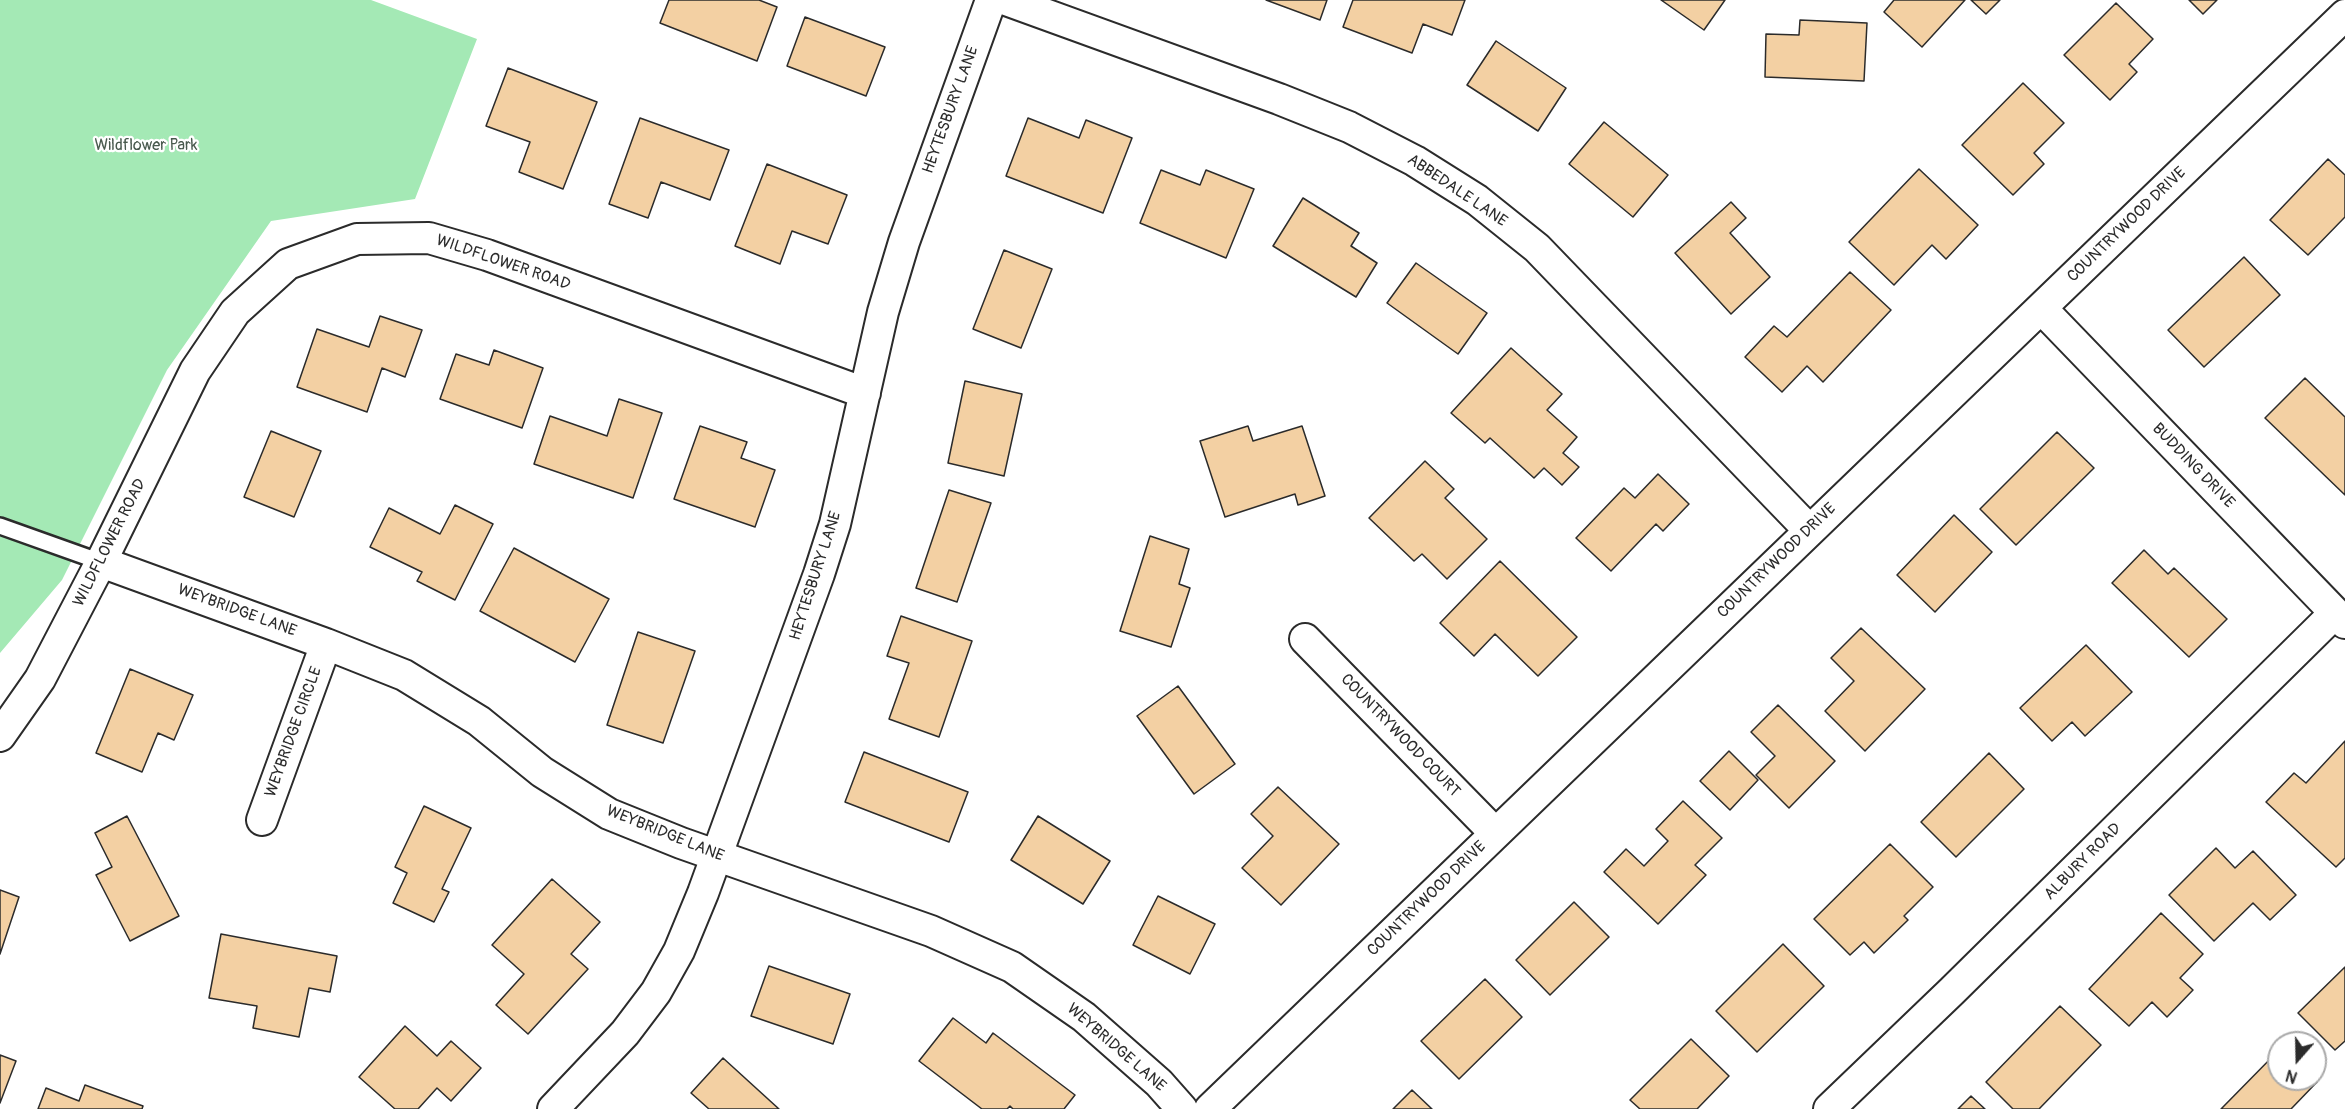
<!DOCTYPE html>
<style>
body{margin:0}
#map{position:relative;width:2345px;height:1109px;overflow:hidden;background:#fff;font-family:Pangolin,sans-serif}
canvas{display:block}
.north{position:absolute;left:2267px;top:1031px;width:60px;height:60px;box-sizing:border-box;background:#fff;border:2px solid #aaa;border-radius:50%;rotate:200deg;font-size:16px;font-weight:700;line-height:24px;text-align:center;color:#2b2b2b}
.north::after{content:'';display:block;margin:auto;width:21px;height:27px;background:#2b2b2b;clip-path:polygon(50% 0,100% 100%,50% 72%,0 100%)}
</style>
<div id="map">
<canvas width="2345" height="1109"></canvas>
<div class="north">N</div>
</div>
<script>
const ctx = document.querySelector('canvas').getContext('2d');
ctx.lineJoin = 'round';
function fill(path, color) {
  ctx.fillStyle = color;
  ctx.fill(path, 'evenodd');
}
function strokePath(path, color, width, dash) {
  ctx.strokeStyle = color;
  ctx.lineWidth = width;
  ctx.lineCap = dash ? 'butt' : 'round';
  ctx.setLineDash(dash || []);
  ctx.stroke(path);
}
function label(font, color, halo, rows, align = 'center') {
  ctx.font = font + ' Pangolin,sans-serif';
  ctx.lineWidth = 4.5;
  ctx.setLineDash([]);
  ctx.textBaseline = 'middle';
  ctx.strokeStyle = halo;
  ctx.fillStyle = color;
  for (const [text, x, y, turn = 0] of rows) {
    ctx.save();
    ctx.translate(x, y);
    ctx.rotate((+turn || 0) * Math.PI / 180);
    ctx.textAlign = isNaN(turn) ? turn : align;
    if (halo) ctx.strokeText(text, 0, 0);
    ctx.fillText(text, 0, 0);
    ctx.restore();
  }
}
const green = new Path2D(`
 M0 0H371L477 39 415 199 271 221 167 370 62 580 0 653Z`);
const building = new Path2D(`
 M669 0H759L777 7 757 61 660 23Z
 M1266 0H1327L1320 20Z
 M1353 0H1465L1452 35 1423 24 1412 53 1343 27Z
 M1661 0H1725L1704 30Z
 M1894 0H1965L1922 47 1884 12Z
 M1971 0H2000L1986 14Z
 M2189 0H2217L2203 14Z
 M2116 3 2153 39 2129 64 2137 72 2110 100 2064 55Z
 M805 17 885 47 866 96 787 66Z
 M1800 20 1867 23 1864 81 1765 77 1766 34 1799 35Z
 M1496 41 1566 88 1538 131 1467 85Z
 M508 68 597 102 563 189 519 172 530 142 486 126Z
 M2023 83 2064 123 2034 153 2044 164 2013 195 1962 145Z
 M640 118 729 150 710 200 661 182 648 218 609 204Z
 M1028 118 1079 138 1086 120 1132 138 1103 213 1006 176Z
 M1604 122 1668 175 1633 217 1569 164Z
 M2328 159 2345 175V217L2308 255 2270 220Z
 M767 164 847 195 828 244 792 231 780 264 735 246Z
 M1919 169 1978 225 1946 259 1932 245 1894 285 1849 242Z
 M1161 170 1200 185 1206 170 1254 189 1226 258 1140 223Z
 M1303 198 1359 233 1351 246 1377 263 1356 297 1273 246Z
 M1731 202 1746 218 1730 233 1770 277 1731 314 1675 253Z
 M1004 250 1052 269 1021 348 973 329Z
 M2244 257 2280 295 2204 367 2168 330Z
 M1416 263 1487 313 1458 354 1387 303Z
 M1850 272 1891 310 1823 382 1807 366 1782 392 1745 357 1774 326 1787 337Z
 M380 316 422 330 405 377 382 368 367 412 297 387 317 329 369 347Z
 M1511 348 1562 394 1547 410 1577 437 1563 453 1579 467 1562 485 1544 468 1534 478 1490 438 1485 443 1451 413Z
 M494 350 543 368 522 428 440 399 456 354 489 365Z
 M2305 378 2345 417V495L2265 418Z
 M965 381 1022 394 1004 476 948 463Z
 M619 399 662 413 633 498 534 464 550 416 607 436Z
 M700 426 747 442 741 458 775 470 755 527 674 499Z
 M1248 426 1253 441 1302 426 1325 496 1298 505 1295 494 1225 517 1200 441Z
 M271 431 321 451 294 517 244 497Z
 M2057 432 2094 468 2016 545 1980 509Z
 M1425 461 1454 489 1445 498 1487 539 1447 579 1422 554 1414 561 1369 518Z
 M1658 474 1689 504 1663 531 1656 524 1611 571 1576 538 1624 488 1635 498Z
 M949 490 991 503 957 602 916 588Z
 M455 505 493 524 455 600 417 581 422 572 370 547 389 508 440 534Z
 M1954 515 1992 552 1935 612 1897 575Z
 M1150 536 1189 549 1179 584 1190 588 1171 647 1120 631Z
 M514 548 609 599 575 662 480 611Z
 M2144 550 2168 574 2174 568 2227 619 2189 657 2112 583Z
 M1500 561 1577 637 1538 676 1495 634 1474 656 1440 623Z
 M901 616 972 641 939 737 889 719 909 663 887 656Z
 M1861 628 1925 689 1865 751 1825 711 1854 681 1831 658Z
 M638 632 695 651 663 743 607 725Z
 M2086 645 2132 692 2085 736 2072 722 2052 741 2020 708Z
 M130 669 193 695 174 740 158 733 142 772 96 753Z
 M1178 686 1235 764 1194 794 1137 716Z
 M1778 705 1835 761 1789 808 1756 775 1775 756 1751 732Z
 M2345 741V858L2336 867 2266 802 2294 773 2306 783Z
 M1729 751 1758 780 1730 810 1700 781Z
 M864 752 968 792 949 842 845 802Z
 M1989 753 2024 789 1956 857 1921 822Z
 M1278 787 1339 844 1281 905 1242 868 1273 836 1251 814Z
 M1683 801 1722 838 1695 865 1706 875 1658 924 1604 872 1626 849 1644 866 1668 841 1656 829Z
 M424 806 471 828 442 889 449 892 434 922 393 903 407 873 395 867Z
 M127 816 179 916 130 941 96 875 112 867 95 833Z
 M1038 816 1110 861 1083 904 1011 860Z
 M1890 844 1933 887 1904 916 1908 920 1874 953 1864 942 1850 955 1814 919Z
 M2216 848 2235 868 2253 851 2296 895 2270 920 2253 903 2214 941 2169 895Z
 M552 879 600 922 571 954 588 969 528 1034 496 1005 524 974 492 945Z
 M0 890 19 897 0 954Z
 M1158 896 1215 924 1190 974 1133 945Z
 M1574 902 1609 937 1550 995 1516 960Z
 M2161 913 2203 954 2180 978 2193 990 2167 1017 2152 1002 2129 1026 2089 989Z
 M221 934 337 956 330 992 309 988 299 1037 253 1028 257 1006 209 998Z
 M1783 944 1824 986 1757 1052 1716 1011Z
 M769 966 850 994 833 1044 751 1016Z
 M2345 967V1041L2335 1050 2298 1013Z
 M1485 979 1522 1017 1459 1079 1421 1041Z
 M2060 1006 2101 1045 2039 1109H2013L1986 1082Z
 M953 1018 986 1043 993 1033 1075 1095 1064 1109H1013L1010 1106 1007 1109H982L919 1061Z
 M405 1026 437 1056 451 1041 481 1068 451 1101 437 1088 418 1109H395L359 1077Z
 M1691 1039 1729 1076 1697 1109H1640L1630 1100Z
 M2279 1050V1079H2314L2317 1082 2291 1109H2221Z
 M0 1055 16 1061 0 1103Z
 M723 1058 779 1109H709L691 1093Z
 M85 1085 143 1106 142 1109H38L46 1088 79 1101Z
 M1412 1090 1432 1109H1393Z
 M1971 1096 1985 1109H1958Z`);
const service = new Path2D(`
 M0 526 101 562`);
const minor = new Path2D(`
 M1006 0 1279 99 1349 127 1415 161 1477 200 1537 248 1809 530
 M2041 308 2345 623
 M101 562 326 644 404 675 479 721 542 772 609 814 681 843 931 931 1012 967 1084 1017 1159 1083 1182 1109
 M1305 639 1495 833
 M0 736 40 679 101 562 195 371 235 312 288 264 357 239 429 238 487 255 865 393
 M262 820 326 644
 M553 1109 625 1033 656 992 679 951 703 893 819 574 835 524 883 312 904 242 991 0
 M1210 1109 2345 15
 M1829 1109 1952 991 2335 613`);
const streetNames = [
 ["HEYTESBURY LANE",951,110,-70],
 ["ABBEDALE LANE",1457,191,34],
 ["COUNTRYWOOD DRIVE",2127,225,-44],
 ["WILDFLOWER ROAD",503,263,19],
 ["BUDDING DRIVE",2193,466,46],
 ["WILDFLOWER ROAD",110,543,-63],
 ["COUNTRYWOOD DRIVE",1777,561,-44],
 ["HEYTESBURY LANE",816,576,-72],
 ["WEYBRIDGE LANE",237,611,20],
 ["WEYBRIDGE CIRCLE",294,732,-70],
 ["COUNTRYWOOD COURT",1400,736,46],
 ["WEYBRIDGE LANE",665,834,22],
 ["ALBURY ROAD",2083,862,-45],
 ["COUNTRYWOOD DRIVE",1427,899,-44],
 ["WEYBRIDGE LANE",1116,1048,41]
];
const parkNames = [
 ["Wildflower Park",146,146]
];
fill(green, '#a4e9b5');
fill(building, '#f3d0a3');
strokePath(building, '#2b2b2b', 1.5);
strokePath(service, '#2b2b2b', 20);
strokePath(minor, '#2b2b2b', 34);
strokePath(service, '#fff', 15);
strokePath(minor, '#fff', 30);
label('16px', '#2b2b2b', '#fff', streetNames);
label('16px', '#495a4e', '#fff', parkNames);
</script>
